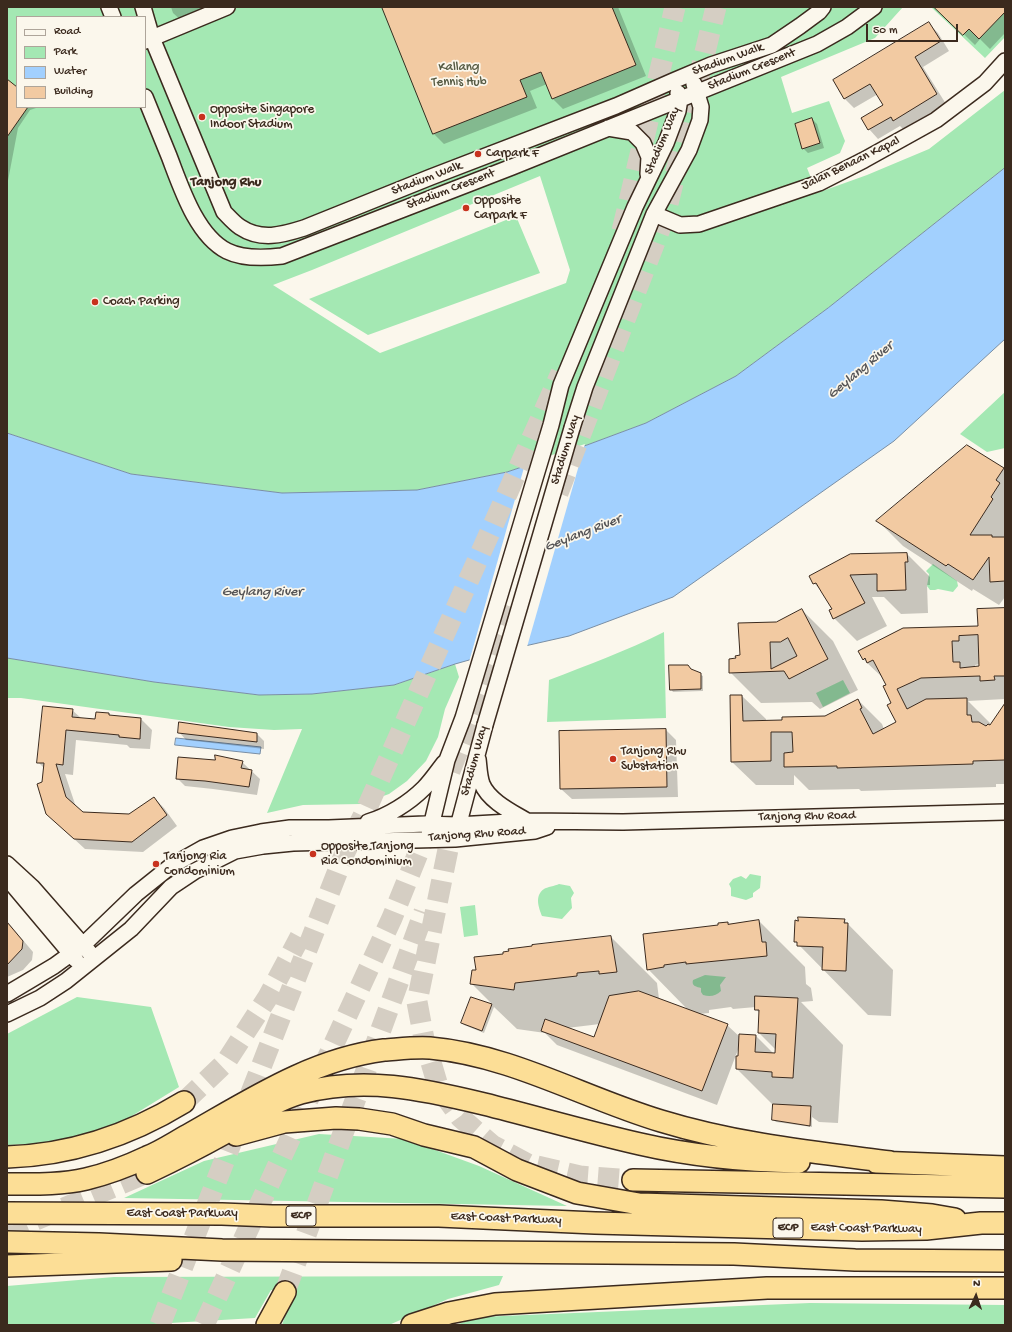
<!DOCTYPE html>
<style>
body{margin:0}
#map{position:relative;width:1012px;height:1332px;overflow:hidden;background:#fbf7ec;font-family:"Gochi Hand",sans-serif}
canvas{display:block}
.frame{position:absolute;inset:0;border:8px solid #3b2a1e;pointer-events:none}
.legend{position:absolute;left:16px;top:16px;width:130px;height:92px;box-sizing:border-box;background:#fbf7ec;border:1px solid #aea59a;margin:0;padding:5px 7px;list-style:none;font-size:12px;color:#3b2a1e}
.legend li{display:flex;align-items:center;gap:8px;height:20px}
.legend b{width:20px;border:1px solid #aea59a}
.north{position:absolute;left:956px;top:1276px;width:40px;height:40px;-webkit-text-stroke:3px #fbf7ec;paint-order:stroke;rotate:3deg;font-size:11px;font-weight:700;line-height:16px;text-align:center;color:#3b2a1e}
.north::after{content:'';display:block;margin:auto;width:14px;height:18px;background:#3b2a1e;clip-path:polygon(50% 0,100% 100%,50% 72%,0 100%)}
.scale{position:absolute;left:866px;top:24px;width:92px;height:18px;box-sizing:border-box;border:2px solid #3b2a1e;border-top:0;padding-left:5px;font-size:12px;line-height:14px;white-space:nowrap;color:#3b2a1e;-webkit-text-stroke:3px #fbf7ec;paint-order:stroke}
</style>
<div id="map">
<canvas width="1012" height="1332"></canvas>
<div class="frame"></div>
<ul class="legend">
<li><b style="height:5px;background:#fbf7ec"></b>Road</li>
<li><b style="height:11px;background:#a4e8b3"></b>Park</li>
<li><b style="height:11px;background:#a2d0fe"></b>Water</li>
<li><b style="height:11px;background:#f2caa2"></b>Building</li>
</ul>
<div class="north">N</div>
<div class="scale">50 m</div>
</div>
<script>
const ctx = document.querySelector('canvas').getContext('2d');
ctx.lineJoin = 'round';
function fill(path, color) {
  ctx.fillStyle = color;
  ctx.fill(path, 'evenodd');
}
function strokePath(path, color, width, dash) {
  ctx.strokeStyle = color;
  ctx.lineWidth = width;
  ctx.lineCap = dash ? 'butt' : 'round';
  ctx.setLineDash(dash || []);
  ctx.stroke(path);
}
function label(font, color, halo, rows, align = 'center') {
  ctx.font = font + ' "Gochi Hand",sans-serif';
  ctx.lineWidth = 3.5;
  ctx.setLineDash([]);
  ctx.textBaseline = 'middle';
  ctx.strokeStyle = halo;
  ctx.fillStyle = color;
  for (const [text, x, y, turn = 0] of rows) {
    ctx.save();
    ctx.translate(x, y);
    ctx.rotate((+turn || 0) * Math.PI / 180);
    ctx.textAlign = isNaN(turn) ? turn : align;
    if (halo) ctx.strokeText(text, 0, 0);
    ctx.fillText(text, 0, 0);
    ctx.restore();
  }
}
const green = new Path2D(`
 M7 7H903L875 38 781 77 792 113 829 101 845 141 840 153 807 168 817 193 867 175 929 149 1005 90V168L828 308 736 376 646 423 587 445 507 472 417 490 282 493 131 474 7 433ZM17 17H145V107H17ZM540 176 570 270 566 283 380 353 273 285 312 270Z
 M931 7H1005V37L985 58Z
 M516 216 540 273 368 335 309 299Z
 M1005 392V448L987 452 960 434Z
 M933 564 957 581 958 586 953 592 938 589 935 590H930L927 586 929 574 926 571Z
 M664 632 666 718 547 722 549 680C588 665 626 651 664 632Z
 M7 658 154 682 259 695 312 694 394 685 455 664 459 677 445 709 438 737 426 761 407 781 389 794 361 804 303 805 267 813 302 729 274 730 229 727 21 698H7Z
 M843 680 850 693 823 707 816 693Z
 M750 874 761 876 760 888 753 893V897L746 900 731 896V888L729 884 733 879 741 876 746 879Z
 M559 884 570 886 574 893 571 898 572 908 562 919 542 916C539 908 534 896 544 889 547 887 555 886 559 884Z
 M475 905 478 935 464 937 460 907Z
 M705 975 726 977 720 985 721 991C716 996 710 997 703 995L701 992V988C697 987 691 986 693 980Z
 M77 997 151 1007 179 1087 122 1122 61 1143 7 1145V1034Z
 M319 1134 405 1139 479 1166 567 1206 124 1198 204 1161Z
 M503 1276 499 1285 448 1299 389 1325H282L293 1293 271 1290 255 1318 137 1325H7V1286L114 1277Z
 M810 1303 1005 1305V1325H455L480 1317Z`);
const water = new Path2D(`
 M1005 168V339L894 441 673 597 569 636 494 653 455 664 394 685 312 694 259 695 154 682 7 658V433L131 474 282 493 417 490 507 472 587 445 646 423 736 376 828 308Z
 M176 738 261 747 260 754 175 745Z`);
const pier = new Path2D(`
 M585 444 527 647 469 662 525 464Z`);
const shadow = new Path2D(`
 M171 7H225L184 23 173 13Z
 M383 7H618L646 76 563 109 552 98 547 84 530 91 537 108 444 144 434 134Z
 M936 7H1005V33L990 49 980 39 975 45Z
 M929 24 938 33 949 51 923 67 946 104 903 129 900 126 878 139 869 129 863 119 885 105 878 94 854 108 845 99 834 80Z
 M7 80 17 88V107H39L30 110 18 128 7 186Z
 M812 119 817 124 824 148 808 153 803 148Z
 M967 446 1003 469H1005V597L999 605 973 589 972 591 903 546 878 521Z
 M907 554 930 577V585H927L928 613 901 614 884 597H872L887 626 857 641 834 618 833 610 824 594 814 583Z
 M1005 609V699L968 701 990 723V727L1005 704V784H996V787L861 791 859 789 809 790 794 775V785H756L732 762 742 696 766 719V721L826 717 858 700 882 724 884 729 898 723 893 703 884 679 863 659 860 652 979 627ZM980 664V667H975V665Z
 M802 610 833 641 858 690 820 709 812 702 761 703 730 672 737 659 777 623Z
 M691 670 703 676V691L673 692 671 689Z
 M72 710 81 718 96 720 109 714 111 717 141 719 152 730 150 749 130 748 127 745 76 740 73 775 65 774 76 807 82 813 129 815 154 798 164 808 177 826 143 852 85 849 47 814 43 783 44 768 38 762Z
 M666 730 676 740 678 797 572 799 561 789Z
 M179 732 257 734 264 741V749L186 740Z
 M242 762 260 779 257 795 213 789 185 786 177 778Z
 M844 920 893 970 891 1016 868 1015 795 941Z
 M7 921 33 952 32 960 23 970 7 977Z
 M759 921 805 967 806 984 811 988 813 1001 801 1002 843 1045 838 1123 819 1122 812 1117V1127L776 1122 773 1119 774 1106 737 1069 739 1057V1047L717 1105 557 1045 545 1033 517 1029 494 1007 484 1033 464 1025 462 1023 471 998 493 1005 471 983 477 971 504 954 611 937 657 983 659 999 688 1010 648 969 720 926 728 923 729 925ZM731 1007 733 1009 756 1007V1009L760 1014 759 1033 776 1050V1054L773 1053 756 1036 740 1037 727 1025 699 1014 709 1013V1010ZM600 1024 594 1038 567 1028Z`);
const building = new Path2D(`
 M382 7H612L636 65 552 99 541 72 520 80 527 97 433 134Z
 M934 7H1005V12L979 39 969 29 963 35Z
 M929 22 941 41 915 57 937 94 893 121 891 117 868 130 861 118 883 105 870 84 844 99 833 80Z
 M7 79 17 87V107H28L7 137Z
 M812 118 820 143 802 149 795 124Z
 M967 445 1004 468 996 480 1000 483 991 497 993 499 970 535H992V537H1005V581L990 582 989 557 973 580 948 564 946 566 876 521Z
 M907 553 908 562H905L906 590 877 591V574L850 575 865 603 833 619 829 610 832 609 822 593 816 583 813 584 809 576 850 554Z
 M1005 608V676H994L995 680 980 681V676L921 678 897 689 907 709 926 699 967 698V715H971L972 722H979L986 726 988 724 990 725 1005 703V760L973 761V764L837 768V766L784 767V753L793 752 792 732H771V761L731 762 730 695H742L743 721 782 720V717L825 716 858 699 862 708 860 709 873 734 896 722 887 705 891 703 883 686 886 685 873 660 867 663 865 658 863 660 858 651 903 628 978 626 977 609ZM978 635 979 666 960 668V662H953L952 641H959V636Z
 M802 609 828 659 789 679 784 671 729 673V659L736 658 735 656 740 655 738 623 776 622ZM788 638 797 656 771 669 770 642H780Z
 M669 665H688L691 669 701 673V689L670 690Z
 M43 706 73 709 72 717 95 719 96 712 109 713V715L141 718 140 739 119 737V735L66 730 63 765 56 764 66 797 83 812 129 814 154 797 167 815 132 842 74 839 46 814 37 784 42 782 44 763H37Z
 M179 722 257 733V742L178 733Z
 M666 729 667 787 560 789 559 731Z
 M215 755 243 761 241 768 252 770 249 787 205 781 176 779 178 757 215 760Z
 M798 917 845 919 844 923H848L846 971 822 970 823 947 797 946V942H794L795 920 798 921Z
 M759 920 762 942H766L767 956 686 964V962L664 965V967L647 970 643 934 718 925V923L728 922V924Z
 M7 922 23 941 22 949 7 965Z
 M611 936 617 972 599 974V971L577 973V976L515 983 514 990 470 984 472 970H476L474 957 503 954V952L509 951 508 949 532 946V945Z
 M639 991 728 1024 702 1091 541 1031 545 1019 594 1037 609 996Z
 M755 996 798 998 793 1078 772 1077V1072L736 1069V1056H738L739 1034 756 1035 755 1052 775 1053 776 1034 758 1033 759 1010H755Z
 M471 997 492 1004 482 1031 461 1023Z
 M773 1104 811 1106 810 1126 772 1120Z`);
const highwayTunnel = new Path2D(`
 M622 231 675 7
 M558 493 665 216 716 7
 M450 771 514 608
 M454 820 417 1002 424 1039 438 1086 460 1117 492 1145 528 1164 580 1176 633 1180
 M184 1102 226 1062 268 997 300 937
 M7 1232 147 1173
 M285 1292 424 912
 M160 1325 346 850 366 810 561 373
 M204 1325 392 918 431 821`);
const minor = new Path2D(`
 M109 7 113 17
 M143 7 152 38 224 212C229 217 234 223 240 227 261 241 282 235 304 228L431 177 616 106 673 81 711 65 772 45 800 26 819 12 823 7
 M145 41 227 7
 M145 97C153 117 161 136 169 156 181 187 196 235 227 251 243 259 265 258 282 256L512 167 817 44 847 27 874 7
 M608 128 632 132 643 143 649 157 648 174
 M654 214 680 225 699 224 819 183 864 160 936 120 985 83 1005 61
 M572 428 585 387 654 214 689 150 700 120 701 107 694 84
 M478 759C479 766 479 776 482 784 489 801 512 812 527 821
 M368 822C388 816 409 803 424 788 431 781 437 772 444 763
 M456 834 485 725
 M428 839 447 760 463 718 551 425 561 385 635 207 666 143 678 111 680 99 678 93
 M7 864 32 887 89 952
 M7 878 76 960
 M7 994 54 966 83 945 136 894 171 866 203 848 232 838 261 832 290 828H329L425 824 457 825 527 821 623 822 1005 812
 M7 1014 40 998 66 981 131 929 171 887 195 871 235 851 263 846 293 843 455 839 535 831 547 827`);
const highway = new Path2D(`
 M236 1135 284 1122 336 1118 359 1119 392 1124 424 1135 474 1147 517 1170 577 1193 639 1204 881 1211 932 1215 955 1219
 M7 1157C71 1155 130 1135 184 1102
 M876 1162 1005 1167
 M147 1173C172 1161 198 1148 223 1134 248 1119 273 1101 301 1093 364 1076 422 1089 484 1104 536 1117 587 1132 640 1144 692 1156 745 1161 799 1162
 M633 1180 1005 1187
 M7 1184C33 1184 60 1185 86 1179 107 1174 128 1166 147 1157 162 1151 175 1142 188 1135 250 1100 312 1059 384 1050 399 1049 415 1047 430 1048 511 1055 584 1098 661 1121 736 1144 813 1152 890 1162
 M7 1213 222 1214 272 1216H439L595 1223 862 1230 926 1229 981 1223H1005
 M7 1242 99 1244 222 1250 734 1254 855 1260 1005 1261
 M7 1266 171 1260
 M267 1325 285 1292
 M412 1325 449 1313 495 1304 767 1288H1005`);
const minorBridge = new Path2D(`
 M485 725 572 428`);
const markers = [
 [202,117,4,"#c8321e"],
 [478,154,4,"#c8321e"],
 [466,208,4,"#c8321e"],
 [95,302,4,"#c8321e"],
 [613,759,4,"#c8321e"],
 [313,854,4,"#c8321e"],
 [156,864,4,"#c8321e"]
];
const shields = [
 [301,1216,30],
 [788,1228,30]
];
const shieldNames = [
 ["ECP",301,1216],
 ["ECP",788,1228]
];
const streetNames = [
 ["Stadium Walk",728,60,-20],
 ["Stadium Crescent",752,70,-22],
 ["Stadium Way",663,141,-67],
 ["Jalan Benaan Kapal",851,164,-26],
 ["Stadium Walk",427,179,-21],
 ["Stadium Crescent",451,190,-21],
 ["Stadium Way",566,450,-73],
 ["Stadium Way",475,761,-75],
 ["Tanjong Rhu Road",807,817,-1],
 ["Tanjong Rhu Road",477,835,-4],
 ["East Coast Parkway",182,1214],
 ["East Coast Parkway",506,1219,2],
 ["East Coast Parkway",866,1229,1]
];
const parkNames = [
 ["Kallang",459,68],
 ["Tennis Hub",459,83]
];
const poiNames = [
 ["Opposite Singapore",210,110],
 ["Indoor Stadium",210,125],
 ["Carpark F",486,154],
 ["Opposite",474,201],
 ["Carpark F",474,216],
 ["Coach Parking",103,302],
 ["Tanjong Rhu",621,752],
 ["Substation",621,767],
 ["Opposite Tanjong",321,847],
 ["Ria Condominium",321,862],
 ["Tanjong Ria",164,857],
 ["Condominium",164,872]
];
const neighbourhoodNames = [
 ["Tanjong Rhu",226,183]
];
const waterNames = [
 ["Geylang River",861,371,-40],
 ["Geylang River",583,534,-21],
 ["Geylang River",262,593]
];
fill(green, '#a4e8b3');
fill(water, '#a2d0fe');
strokePath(water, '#798ea4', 1);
fill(pier, '#fbf7ec');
fill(shadow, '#0003');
fill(building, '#f2caa2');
strokePath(building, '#3b2a1e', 1);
strokePath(highwayTunnel, '#d5cec3', 21, [21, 10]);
strokePath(minor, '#3b2a1e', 18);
strokePath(highway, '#3b2a1e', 24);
strokePath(minor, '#fbf7ec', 15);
strokePath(highway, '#fcde96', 21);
strokePath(minorBridge, '#3b2a1e', 18, []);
strokePath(minorBridge, '#fbf7ec', 15);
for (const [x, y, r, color] of markers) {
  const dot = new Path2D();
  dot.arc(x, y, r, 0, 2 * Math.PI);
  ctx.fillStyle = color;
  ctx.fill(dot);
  strokePath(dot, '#fbf7ec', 1.5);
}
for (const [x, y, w] of shields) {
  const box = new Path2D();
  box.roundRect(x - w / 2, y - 10, w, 20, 3);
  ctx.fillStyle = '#fbf7ec';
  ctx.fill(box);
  strokePath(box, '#3b2a1e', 1);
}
label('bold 12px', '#3b2a1e', null, shieldNames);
label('13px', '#3b2a1e', '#fbf7ec', streetNames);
label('13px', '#555a43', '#fbf7ec', parkNames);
label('13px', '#3b2a1e', '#fbf7ec', poiNames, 'left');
label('bold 14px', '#3b2a1e', '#fbf7ec', neighbourhoodNames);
label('italic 14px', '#555456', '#fbf7ec', waterNames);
</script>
